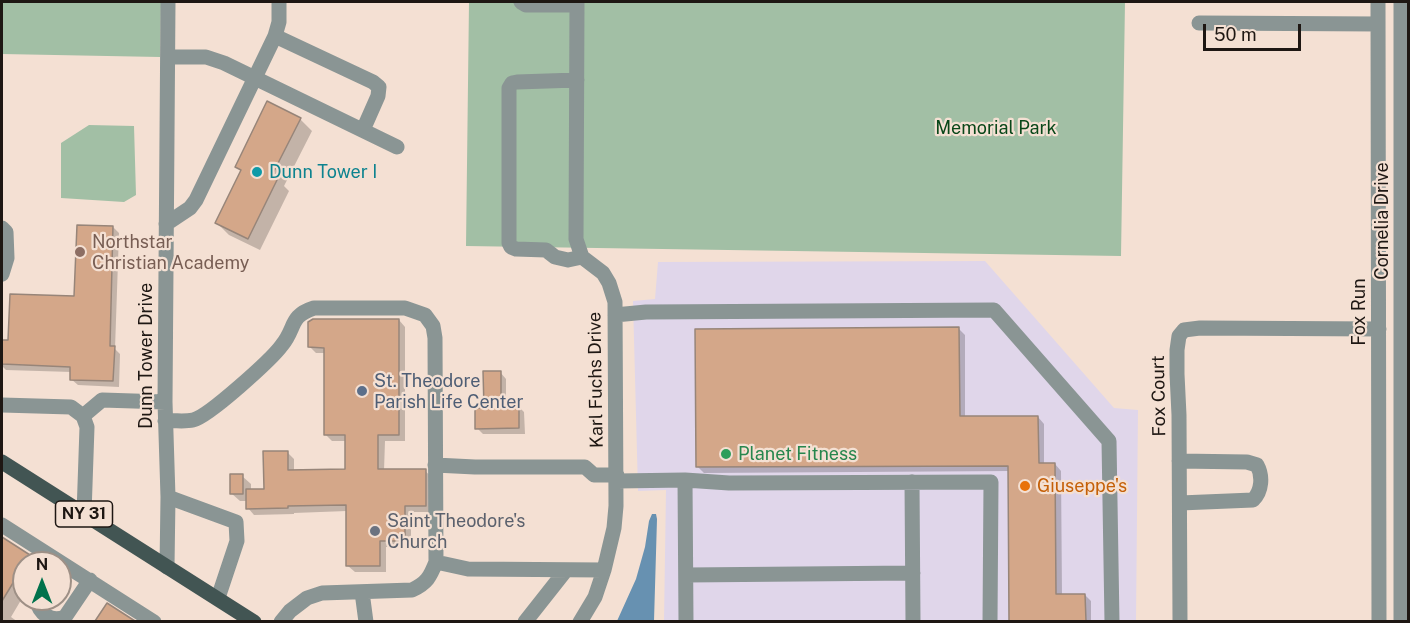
<!DOCTYPE html>
<style>
body{margin:0}
#map{position:relative;width:1410px;height:623px;overflow:hidden;background:#f4e0d3;font-family:"Public Sans",sans-serif}
canvas{display:block}
.frame{position:absolute;inset:0;border:3px solid #1e1713;pointer-events:none}
.north{position:absolute;left:12px;top:551px;width:60px;height:60px;box-sizing:border-box;background:#f4e0d3;border:2px solid #9e9086;border-radius:50%;rotate:0deg;font-size:16px;font-weight:700;line-height:24px;text-align:center;color:#1e1713}
.north::after{content:'';display:block;margin:auto;width:21px;height:27px;background:#01724c;clip-path:polygon(50% 0,100% 100%,50% 72%,0 100%)}
.scale{position:absolute;left:1203px;top:24px;width:98px;height:27px;box-sizing:border-box;border:3px solid #1e1713;border-top:0;padding-left:8px;font-size:18px;line-height:21px;white-space:nowrap;color:#1e1713;-webkit-text-stroke:4px #f4e0d3;paint-order:stroke}
</style>
<div id="map">
<canvas width="1410" height="623"></canvas>
<div class="frame"></div>
<div class="north">N</div>
<div class="scale">50 m</div>
</div>
<script>
const ctx = document.querySelector('canvas').getContext('2d');
ctx.lineJoin = 'round';
function fill(path, color) {
  ctx.fillStyle = color;
  ctx.fill(path, 'evenodd');
}
function strokePath(path, color, width, dash) {
  ctx.strokeStyle = color;
  ctx.lineWidth = width;
  ctx.lineCap = dash ? 'butt' : 'round';
  ctx.setLineDash(dash || []);
  ctx.stroke(path);
}
function label(font, color, halo, rows, align = 'center') {
  ctx.font = font + ' "Public Sans",sans-serif';
  ctx.lineWidth = 4.5;
  ctx.setLineDash([]);
  ctx.textBaseline = 'middle';
  ctx.strokeStyle = halo;
  ctx.fillStyle = color;
  for (const [text, x, y, turn = 0] of rows) {
    ctx.save();
    ctx.translate(x, y);
    ctx.rotate((+turn || 0) * Math.PI / 180);
    ctx.textAlign = isNaN(turn) ? turn : align;
    if (halo) ctx.strokeText(text, 0, 0);
    ctx.fillText(text, 0, 0);
    ctx.restore();
  }
}
const commercial = new Path2D(`
 M985 261 1114 408 1138 410 1136 621H664L666 490 638 491 633 301 655 299 658 262Z`);
const green = new Path2D(`
 M2 2H161L160 57 2 54Z
 M469 2H1125L1121 256 466 246Z
 M89 125 134 126 136 195 124 202 61 198V143Z`);
const water = new Path2D(`
 M652 514H656L657 519 654 621H617L636 579 645 547 649 521Z`);
const shadow = new Path2D(`
 M300 119 312 131 284 186 289 191 260 250 229 235 217 223 242 172 236 166Z
 M113 227 119 233 115 349 120 354 119 387 78 385 71 379 72 372 6 370 2 366V341H10L76 298Z
 M399 320 405 327V441H385L384 471H425L432 477V512H411V542H405V547H386V572H355L348 566 347 511 294 513V514L254 515 248 508V501H240L231 493 242 476 251 484V490H265L287 452 294 459V471L347 470 346 441H332L326 435V353H316L309 346Z
 M959 329 965 335V418L1038 417 1044 424V465L1055 464 1061 471 1062 595H1085L1091 601V622H1011L1010 471 704 473 698 467Z
 M500 372 506 379V406H518L524 412 525 434H483L477 428Z
 M2 539 29 556 36 563H24V595L11 617 18 622H2Z`);
const building = new Path2D(`
 M267 101 301 118 272 175 278 178 248 239 215 223 241 170 235 167Z
 M77 225 113 226 110 346H115L113 381 70 380V367L2 364V340H8L10 294 74 296Z
 M313 319H399V435H378V469H426V506H405V536H399V541H380V566H346V505L288 506V508L246 509V489H264L263 451H288V470L345 469V435H324V348L308 347V322Z
 M959 327 960 416H1038L1039 463H1055L1056 594H1085L1086 621H1009L1008 466 696 467 695 329Z
 M483 371H501V405H519V428L475 429V408H484Z
 M230 474H243V494H230Z
 M2 537 30 555 2 601Z
 M107 603 135 621H95Z`);
const minor = new Path2D(`
 M521 2 526 5H577
 M577 2 576 239 582 257 603 273 609 283 615 302 616 506 614 528 604 570 595 597 580 622
 M1378 2 1379 622
 M1199 23 1378 24
 M275 36 373 82 379 87 378 96 363 130
 M168 57H206L224 63 397 147
 M577 80 517 82 512 83 509 88V243L511 247 516 249 546 250 555 257 568 260 582 257
 M166 224 190 208 196 200 275 36 279 22V2
 M2 228 6 232 7 258 2 274
 M615 315 646 312 994 310 1109 441 1112 622
 M2 405 71 407 83 416 87 427 84 514
 M83 416 102 400 165 402
 M165 421C174 420 184 422 193 420 208 417 272 359 282 345 296 328 289 316 314 308H405L425 315 433 326 435 338 436 562C430 577 427 583 412 590L322 593 307 598 290 611 281 622
 M1179 461 1247 462 1257 465C1263 476 1262 491 1253 500L1180 503
 M435 465 475 467H585L594 475H617
 M685 480 686 622
 M617 481 685 480 729 483 991 482 990 622
 M912 482 913 622
 M168 497 236 522 237 541 218 598
 M2 525 154 622
 M436 562 468 569 604 570
 M167 567 168 497 165 402 168 2
 M686 575 913 573
 M362 592 366 622
 M36 599C39 613 50 623 65 617L90 580
 M525 622 566 570
 M1180 622 1179 415 1177 374V350L1179 336 1184 330 1200 328 1379 329
 M1401 622V2`);
const major = new Path2D(`
 M2 462 254 622`);
const markers = [
 [257,172,6,"#0f9aa8"],
 [80,252,6,"#8d6e63"],
 [362,391,6,"#5c6f8a"],
 [726,454,6,"#2e9e5b"],
 [1025,486,6,"#e8710a"],
 [375,531,6,"#6b7280"]
];
const shields = [
 [84,514,57]
];
const shieldNames = [
 ["NY 31",84,514]
];
const parkNames = [
 ["Memorial Park",996,128]
];
const cultureNames = [
 ["Dunn Tower I",269,172]
];
const streetNames = [
 ["Cornelia Drive",1382,221,-90],
 ["Fox Run",1359,312,-90],
 ["Dunn Tower Drive",146,356,-90],
 ["Karl Fuchs Drive",596,380,-91],
 ["Fox Court",1159,396,-91]
];
const educationNames = [
 ["Northstar",92,242],
 ["Christian Academy",92,263]
];
const serviceNames = [
 ["St. Theodore",374,381],
 ["Parish Life Center",374,402]
];
const leisureNames = [
 ["Planet Fitness",738,454]
];
const foodNames = [
 ["Giuseppe's",1037,486]
];
const worshipNames = [
 ["Saint Theodore's",387,521],
 ["Church",387,542]
];
fill(commercial, '#e0d6ea');
fill(green, '#a2bfa5');
fill(water, '#6791b1');
fill(shadow, '#0003');
fill(building, '#d4a789');
strokePath(building, '#978579', 1.5);
strokePath(minor, '#8a9594', 15);
strokePath(major, '#425553', 15);
for (const [x, y, r, color] of markers) {
  const dot = new Path2D();
  dot.arc(x, y, r, 0, 2 * Math.PI);
  ctx.fillStyle = color;
  ctx.fill(dot);
  strokePath(dot, '#f4e0d3', 2);
}
for (const [x, y, w] of shields) {
  const box = new Path2D();
  box.roundRect(x - w / 2, y - 13, w, 26, 4.5);
  ctx.fillStyle = '#f4e0d3';
  ctx.fill(box);
  strokePath(box, '#1e1713', 1.5);
}
label('bold 16px', '#1e1713', null, shieldNames);
label('18px', '#094719', '#f4e0d3', parkNames);
label('18px', '#0d838f', '#f4e0d3', cultureNames, 'left');
label('18px', '#1e1713', '#f4e0d3', streetNames);
label('18px', '#785e54', '#f4e0d3', educationNames, 'left');
label('18px', '#4e5e75', '#f4e0d3', serviceNames, 'left');
label('18px', '#27864d', '#f4e0d3', leisureNames, 'left');
label('18px', '#c56008', '#f4e0d3', foodNames, 'left');
label('18px', '#5b616d', '#f4e0d3', worshipNames, 'left');
</script>
